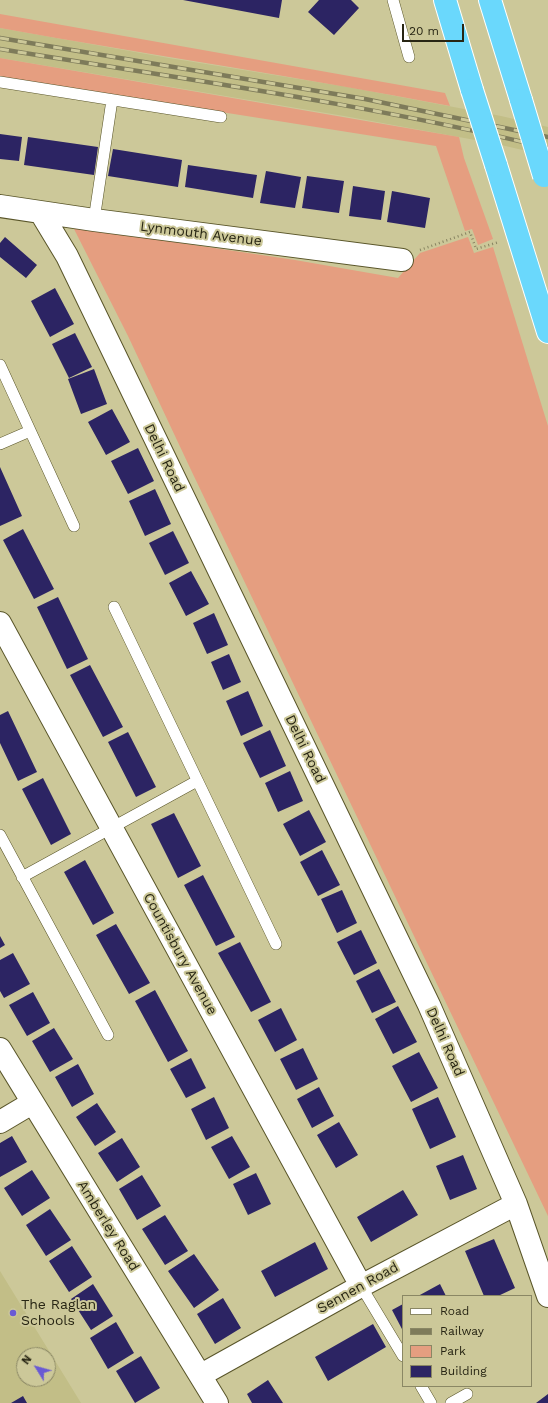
<!DOCTYPE html>
<style>
body{margin:0}
#map{position:relative;width:548px;height:1403px;overflow:hidden;background:#ccc899;font-family:"Work Sans",sans-serif}
canvas{display:block}
.legend{position:absolute;left:402px;top:1295px;width:130px;height:92px;box-sizing:border-box;background:#ccc899;border:1px solid #8a8764;margin:0;padding:5px 7px;list-style:none;font-size:12px;color:#282614}
.legend li{display:flex;align-items:center;gap:8px;height:20px}
.legend b{width:20px;border:1px solid #8a8764}
.north{position:absolute;left:16px;top:1347px;width:40px;height:40px;box-sizing:border-box;background:#ccc899;border:1px solid #8a8764;border-radius:50%;rotate:307deg;font-size:11px;font-weight:700;line-height:16px;text-align:center;color:#282614}
.north::after{content:'';display:block;margin:auto;width:14px;height:18px;background:#695ad4;clip-path:polygon(50% 0,100% 100%,50% 72%,0 100%)}
.scale{position:absolute;left:402px;top:24px;width:62px;height:18px;box-sizing:border-box;border:2px solid #282614;border-top:0;padding-left:5px;font-size:12px;line-height:14px;white-space:nowrap;color:#282614;-webkit-text-stroke:3px #ccc899;paint-order:stroke}
</style>
<div id="map">
<canvas width="548" height="1403"></canvas>
<ul class="legend">
<li><b style="height:5px;background:#fff"></b>Road</li>
<li><b style="height:5px;background:#7e7b5a"></b>Railway</li>
<li><b style="height:11px;background:#e59e80"></b>Park</li>
<li><b style="height:11px;background:#2c2463"></b>Building</li>
</ul>
<div class="north">N</div>
<div class="scale">20 m</div>
</div>
<script>
const ctx = document.querySelector('canvas').getContext('2d');
ctx.lineJoin = 'round';
function fill(path, color) {
  ctx.fillStyle = color;
  ctx.fill(path, 'evenodd');
}
function strokePath(path, color, width, dash) {
  ctx.strokeStyle = color;
  ctx.lineWidth = width;
  ctx.lineCap = dash ? 'butt' : 'round';
  ctx.setLineDash(dash || []);
  ctx.stroke(path);
}
function label(font, color, halo, rows, align = 'center') {
  ctx.font = font + ' "Work Sans",sans-serif';
  ctx.lineWidth = 4;
  ctx.setLineDash([]);
  ctx.textBaseline = 'middle';
  ctx.strokeStyle = halo;
  ctx.fillStyle = color;
  for (const [text, x, y, turn = 0] of rows) {
    ctx.save();
    ctx.translate(x, y);
    ctx.rotate((+turn || 0) * Math.PI / 180);
    ctx.textAlign = isNaN(turn) ? turn : align;
    if (halo) ctx.strokeText(text, 0, 0);
    ctx.fillText(text, 0, 0);
    ctx.restore();
  }
}
const built = new Path2D(`
 M0 28 169 58 348 87 501 116 548 127V156L497 144 344 116 0 58Z
 M0 1271 81 1403H0ZM24 1355H48V1379H24Z`);
const green = new Path2D(`
 M0 14 445 93 450 106C301 77 150 55 0 28Z
 M0 58 459 137 464 158 493 239 478 245 472 229 465 231 436 146 0 77Z
 M73 227 295 260 398 278 420 253 468 237 474 253 493 247 548 426V1216L191 470 128 336Z`);
const building = new Path2D(`
 M183 0H282L279 18Z
 M319 0H351L359 8 334 35 308 12Z
 M0 134 22 137 19 161 0 159Z
 M28 137 98 147 94 175 24 165Z
 M113 149 182 160 178 187 108 176Z
 M188 165 257 175 253 198 185 187Z
 M266 171 301 177 295 208 260 203Z
 M307 176 344 181 339 213 302 208Z
 M353 186 385 191 381 220 349 216Z
 M392 191 430 198 425 228 387 222Z
 M5 237 37 265 26 278 0 257V243Z
 M55 288 74 324 50 337 31 301Z
 M75 333 92 367 69 378 52 344Z
 M94 369 107 404 81 414 68 379Z
 M112 409 130 442 106 455 88 422Z
 M138 448 154 481 128 494 111 461Z
 M0 467 22 516 0 526Z
 M155 489 171 524 145 536 129 501Z
 M23 529 54 589 34 599 3 540Z
 M173 531 189 563 165 575 149 543Z
 M191 571 209 604 186 616 169 583Z
 M58 597 88 659 67 669 37 607Z
 M214 613 228 645 207 654 193 623Z
 M229 654 241 682 223 690 211 662Z
 M90 665 123 727 103 737 70 675Z
 M248 691 263 726 241 736 226 701Z
 M8 711 37 772 18 781 0 743V715Z
 M270 730 286 766 260 778 243 743Z
 M128 732 156 787 136 797 108 742Z
 M290 771 303 801 278 812 265 783Z
 M43 778 71 834 51 845 22 789Z
 M309 810 326 842 300 856 283 824Z
 M174 813 201 866 178 878 151 824Z
 M322 850 340 885 318 896 300 862Z
 M85 860 114 913 93 925 64 872Z
 M203 875 235 937 216 946 184 885Z
 M342 890 357 923 337 933 321 899Z
 M116 924 150 983 129 994 96 935Z
 M361 930 377 963 354 975 337 942Z
 M0 936 5 945 0 948Z
 M240 942 271 1002 251 1012 218 953Z
 M13 953 30 984 4 998 0 991V960Z
 M379 969 396 1002 372 1013 356 981Z
 M155 990 188 1051 168 1062 135 1001Z
 M33 992 50 1023 27 1036 9 1005Z
 M398 1006 417 1042 393 1054 375 1019Z
 M281 1008 297 1040 275 1052 258 1020Z
 M54 1028 73 1059 50 1072 32 1041Z
 M303 1048 318 1079 296 1090 280 1059Z
 M419 1052 438 1088 411 1102 392 1066Z
 M191 1058 206 1088 186 1098 170 1069Z
 M78 1064 94 1094 72 1107 55 1077Z
 M319 1087 334 1116 312 1128 297 1099Z
 M214 1097 229 1128 206 1140 191 1109Z
 M438 1097 456 1137 430 1149 412 1109Z
 M97 1103 116 1132 95 1146 76 1117Z
 M339 1122 358 1155 336 1168 317 1135Z
 M12 1136 27 1162 0 1177V1143Z
 M232 1136 250 1167 229 1179 211 1147Z
 M122 1138 140 1167 117 1182 98 1153Z
 M463 1155 477 1189 450 1200 436 1166Z
 M32 1170 50 1198 22 1216 4 1188Z
 M256 1173 271 1204 248 1215 233 1184Z
 M142 1175 161 1206 137 1220 119 1189Z
 M403 1190 418 1215 371 1242 357 1217Z
 M50 1209 71 1240 46 1256 26 1225Z
 M165 1215 188 1251 165 1265 142 1229Z
 M494 1239 515 1288 498 1296H484L465 1251Z
 M315 1242 328 1269 275 1297 261 1271Z
 M72 1246 92 1277 69 1292 49 1261Z
 M194 1254 219 1290 194 1308 168 1271Z
 M93 1284 113 1316 91 1330 71 1299Z
 M440 1284 446 1296H418Z
 M223 1298 241 1328 215 1344 197 1314Z
 M403 1304V1331L392 1310Z
 M116 1322 134 1353 108 1369 90 1338Z
 M373 1324 386 1347 328 1381 315 1357Z
 M141 1356 160 1388 135 1403 116 1371Z
 M268 1380 283 1403H252L247 1394Z
 M548 1394V1403H536Z
 M23 1396 27 1403H11Z`);
const path = new Path2D(`
 M420 250 470 232 476 249 499 242`);
const service = new Path2D(`
 M393 0 409 57
 M0 82 221 117
 M94 220 112 100
 M0 365 74 526
 M0 444 30 431
 M114 607 276 944
 M0 835 108 1035
 M22 877 197 781
 M361 1286 403 1356
 M421 1386 431 1403
 M451 1403 467 1394`);
const minor = new Path2D(`
 M0 206 94 220 402 260
 M41 213 67 256 429 1005 516 1204 548 1296
 M0 623 361 1286
 M0 1049 217 1403
 M0 1122 32 1103
 M201 1375 361 1286 516 1204`);
const trunk = new Path2D(`
 M445 0 472 90
 M490 0 521 100
 M496 165 548 332`);
const rail = new Path2D(`
 M0 38 365 99 548 137
 M0 49C182 79 369 104 548 148`);
const trunkBridge = new Path2D(`
 M472 90 496 165
 M521 100 544 176`);
const markers = [
 [13,1313,4,"#695ad4"]
];
const streetNames = [
 ["Lynmouth Avenue",201,234,7],
 ["Delhi Road",164,458,64],
 ["Delhi Road",305,749,64],
 ["Countisbury Avenue",180,954,61],
 ["Delhi Road",445,1042,66],
 ["Amberley Road",108,1226,58],
 ["Sennen Road",358,1288,-29]
];
const poiNames = [
 ["The Raglan",21,1305],
 ["Schools",21,1321]
];
fill(built, '#c2be87');
fill(green, '#e59e80');
fill(building, '#2c2463');
strokePath(service, '#595529', 12);
strokePath(minor, '#595529', 24);
strokePath(trunk, '#fff', 24);
strokePath(path, '#878361', 2.5, [1, 3]);
strokePath(service, '#fff', 11);
strokePath(minor, '#fff', 22);
strokePath(trunk, '#6ad8fc', 22);
strokePath(rail, '#7e7b5a', 4.5);
strokePath(rail, '#ccc899', 3, [9]);
strokePath(trunkBridge, '#fff', 24, []);
strokePath(trunkBridge, '#6ad8fc', 22);
for (const [x, y, r, color] of markers) {
  const dot = new Path2D();
  dot.arc(x, y, r, 0, 2 * Math.PI);
  ctx.fillStyle = color;
  ctx.fill(dot);
  strokePath(dot, '#ccc899', 1.5);
}
label('14px', '#282614', '#ccc899', streetNames);
label('14px', '#282614', '#ccc899', poiNames, 'left');
</script>
